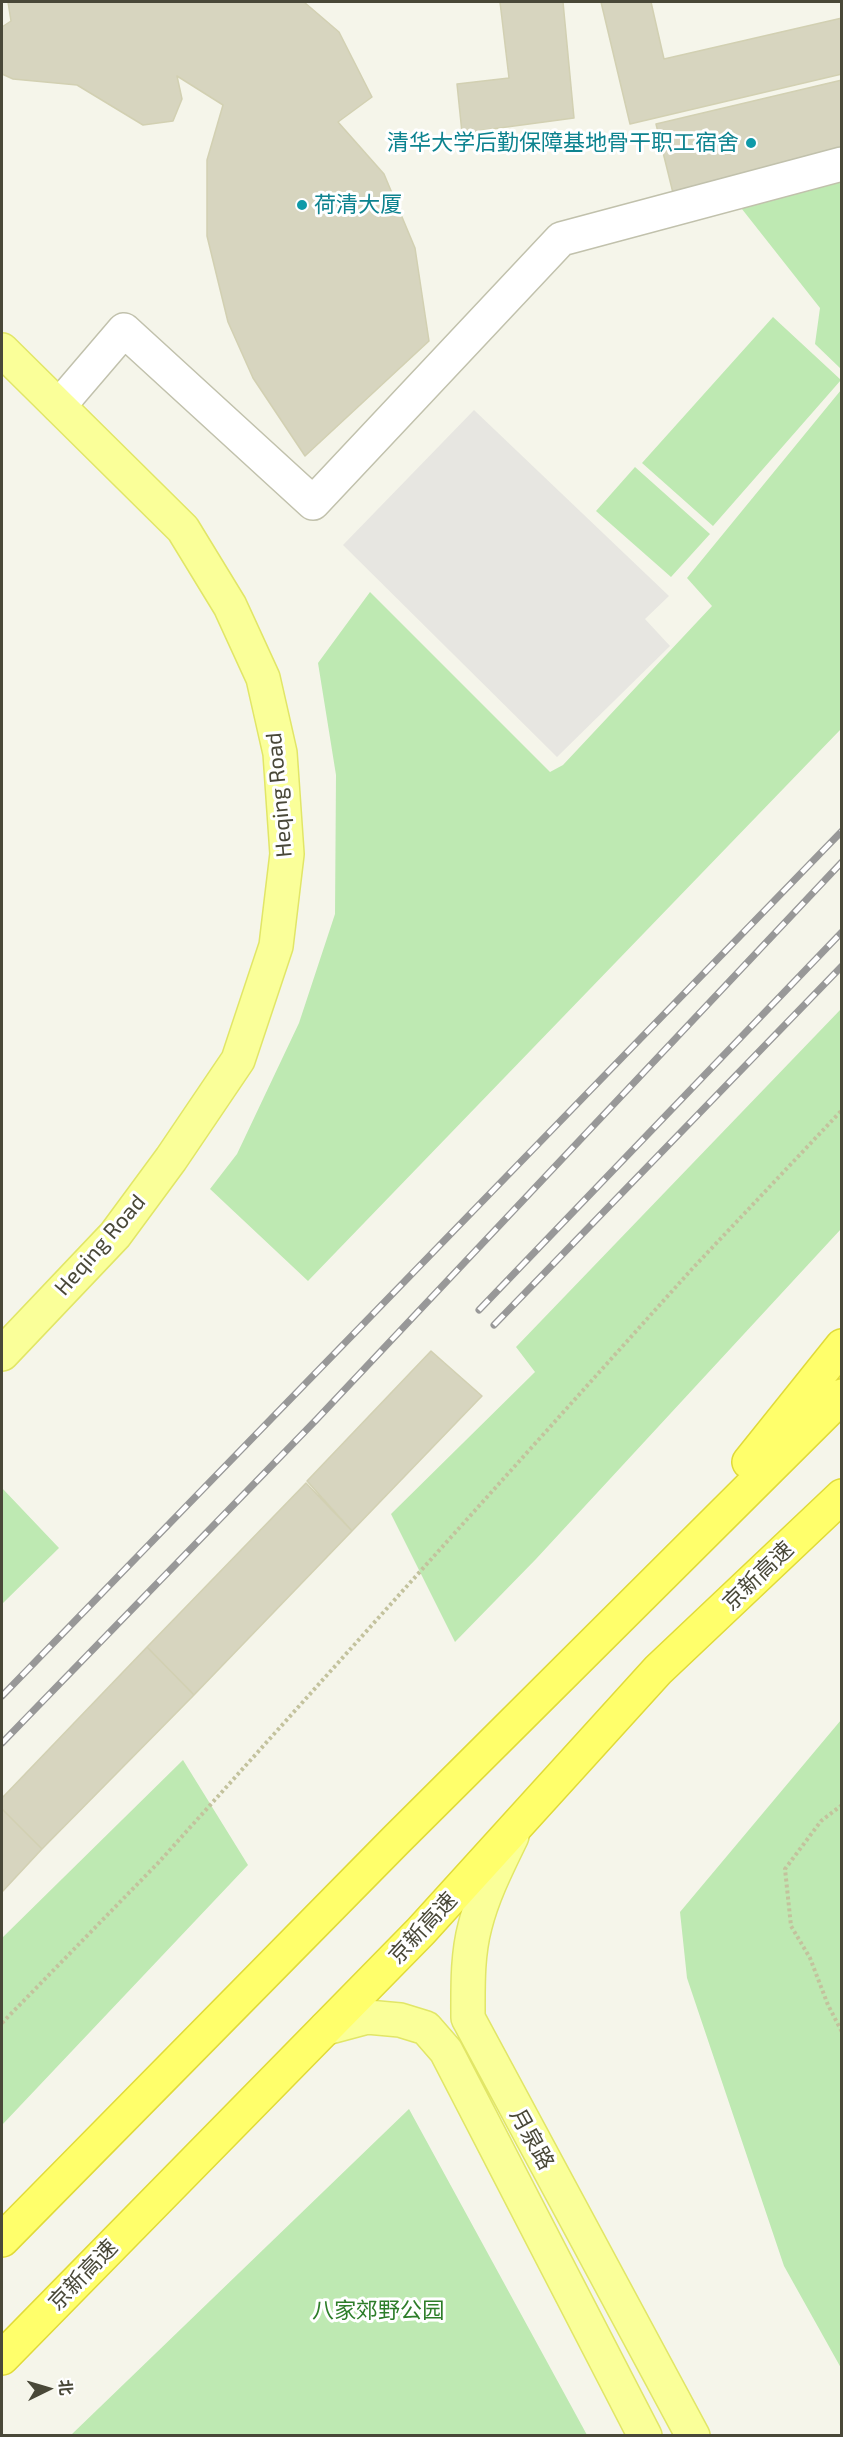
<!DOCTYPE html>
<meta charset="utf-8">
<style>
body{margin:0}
#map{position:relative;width:843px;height:2437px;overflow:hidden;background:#f5f5ea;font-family:"Exo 2","Noto Sans SC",sans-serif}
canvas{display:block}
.frame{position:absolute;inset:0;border:3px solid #494838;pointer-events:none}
.north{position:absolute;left:18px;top:2359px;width:60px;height:60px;-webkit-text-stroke:4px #fff;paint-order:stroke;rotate:85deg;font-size:16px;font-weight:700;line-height:24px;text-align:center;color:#494838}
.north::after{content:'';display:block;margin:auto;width:21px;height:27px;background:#494838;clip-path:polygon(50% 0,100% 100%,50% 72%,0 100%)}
</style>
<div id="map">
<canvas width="843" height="2437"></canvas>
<div class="frame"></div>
<div class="north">北</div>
</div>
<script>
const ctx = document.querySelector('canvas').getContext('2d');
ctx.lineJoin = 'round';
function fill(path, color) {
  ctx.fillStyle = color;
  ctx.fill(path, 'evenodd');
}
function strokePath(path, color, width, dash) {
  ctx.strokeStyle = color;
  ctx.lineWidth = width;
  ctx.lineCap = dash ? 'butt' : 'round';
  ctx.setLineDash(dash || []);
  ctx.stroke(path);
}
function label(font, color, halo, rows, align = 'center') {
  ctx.font = font + ' "Exo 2","Noto Sans SC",sans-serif';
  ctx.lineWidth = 6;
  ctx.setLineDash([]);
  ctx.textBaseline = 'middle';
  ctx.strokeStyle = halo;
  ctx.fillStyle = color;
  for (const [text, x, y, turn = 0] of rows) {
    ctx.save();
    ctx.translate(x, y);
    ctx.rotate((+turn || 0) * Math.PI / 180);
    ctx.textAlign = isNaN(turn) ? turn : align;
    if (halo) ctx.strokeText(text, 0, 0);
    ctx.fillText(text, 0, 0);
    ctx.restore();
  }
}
const green = new Path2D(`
 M841 180V369L815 344 820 308 738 204Z
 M773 317 841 380 713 526 642 463Z
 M841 390V729L308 1281 210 1189 237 1154 299 1023 335 914 336 775 318 663 370 592 550 772 563 765 712 606 687 578Z
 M635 467 710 534 671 577 596 511Z
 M841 1009V1229L536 1559 455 1642 391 1514 535 1372 516 1347Z
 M2 1488 59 1548 2 1604Z
 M841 1720V2368L784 2266 687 1978 680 1912Z
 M183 1760 248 1865 2 2125V1938Z
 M409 2109 587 2435H71Z`);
const parking = new Path2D(`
 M474 410 669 596 645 619 670 646 557 757 343 545Z`);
const building = new Path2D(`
 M8 2H304L339 32 372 97 338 122 384 174 415 248 429 341 305 456 253 378 228 322 207 236V160L223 105 177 76 182 99 173 121 143 125 77 85 13 79 2 74V27L11 21Z
 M500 2H563L574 118 462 133 457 84 509 78Z
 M601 2H651L664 59 842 18V74L630 124Z
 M842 80V162L675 201 656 124Z
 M431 1351 482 1396 352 1531 307 1481Z
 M306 1483 352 1531 194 1695 147 1647Z
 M147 1647 194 1695 42 1849 2 1809V1798Z
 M2 1809 42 1849 2 1892Z`);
const path = new Path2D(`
 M842 1805 821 1821 785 1869 791 1926 810 1958 828 2005 842 2032
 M2 2023 159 1862 692 1269 842 1110`);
const minor = new Path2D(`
 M59 406 124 330 313 503 561 239 842 164`);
const major = new Path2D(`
 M2 350 183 529 230 606 263 678 280 753 287 854 276 946 238 1060 171 1159 115 1235 2 1354
 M512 1836C498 1865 483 1894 475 1926 467 1956 468 1988 468 2018L693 2436
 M326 2028 367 2017 400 2020 426 2028 446 2051 645 2436`);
const highway = new Path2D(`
 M749 1462 842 1346
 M2 2240 396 1840 842 1396
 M2 2358 421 1931 658 1670 842 1496`);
const rail = new Path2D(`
 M479 1310 842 932
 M494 1325 842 966
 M2 1696 842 831
 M2 1743 317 1419 842 862`);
const markers = [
 [751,143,6,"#0f9aa8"],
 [302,205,6,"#0f9aa8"]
];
const cultureNames = [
 ["清华大学后勤保障基地骨干职工宿舍",739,143],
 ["荷清大厦",314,205,"left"]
];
const streetNames = [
 ["Heqing Road",279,795,-95],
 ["Heqing Road",100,1245,-49],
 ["京新高速",758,1576,-44],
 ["京新高速",423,1928,-47],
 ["月泉路",532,2139,61],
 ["京新高速",83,2275,-46]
];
const parkNames = [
 ["八家郊野公园",378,2311]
];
fill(green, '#bee9b2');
fill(parking, '#e7e6e1');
fill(building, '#d7d5bf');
strokePath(building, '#d2d0b2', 1.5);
strokePath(minor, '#c1c1ac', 36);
strokePath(major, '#e1e667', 36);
strokePath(highway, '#e0da39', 36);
strokePath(path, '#c3c29d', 4, [3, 3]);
strokePath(minor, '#fff', 33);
strokePath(major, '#faff99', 33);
strokePath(highway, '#ffff6b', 33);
strokePath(rail, '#989898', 7);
strokePath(rail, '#fff', 4.5, [14]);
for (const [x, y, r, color] of markers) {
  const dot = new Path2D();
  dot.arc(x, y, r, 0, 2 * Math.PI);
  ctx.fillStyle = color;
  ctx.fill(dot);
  strokePath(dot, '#fff', 2);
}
label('22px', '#0d838f', '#fff', cultureNames, 'right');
label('22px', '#494838', '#fff', streetNames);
label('22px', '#2d7d29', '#fff', parkNames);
</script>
